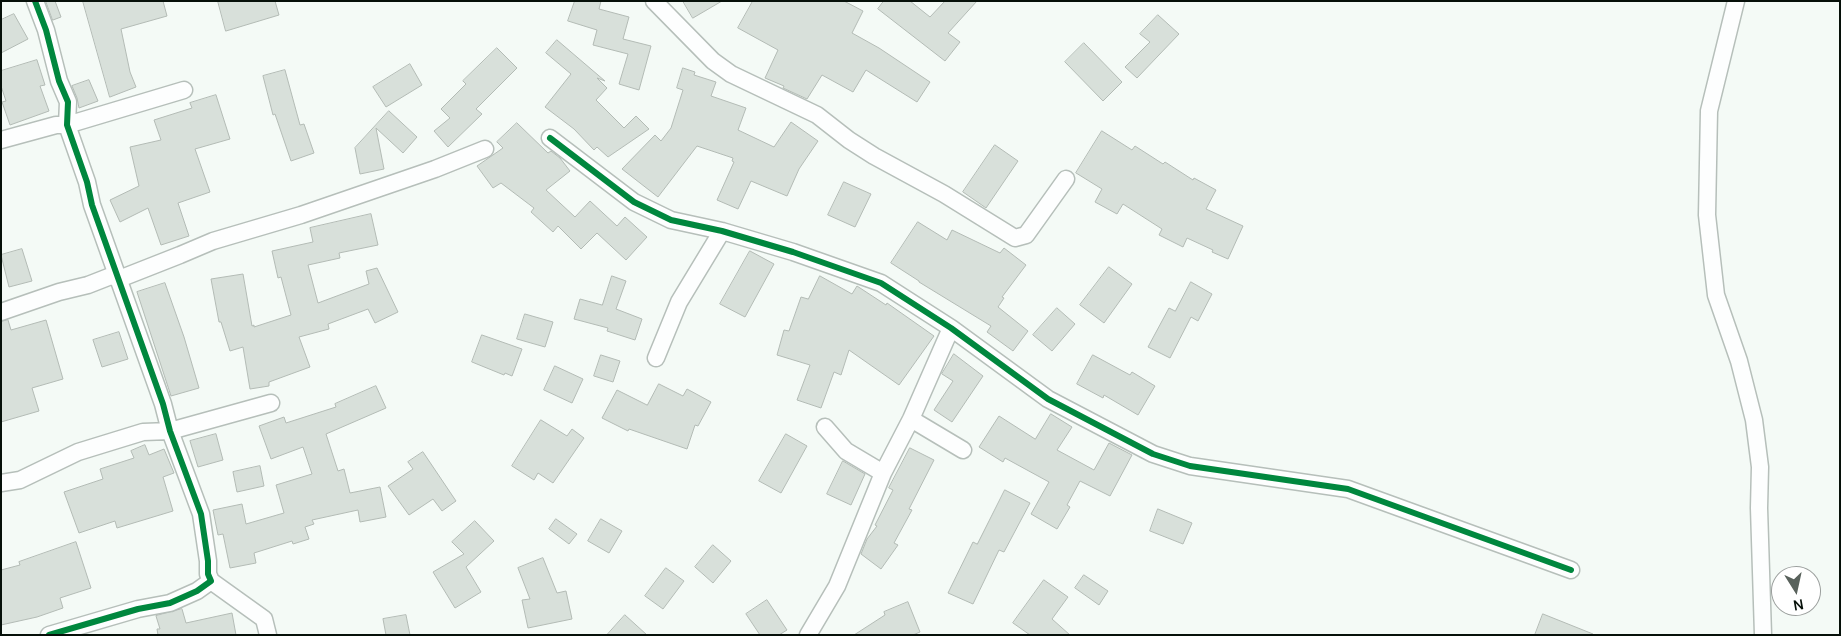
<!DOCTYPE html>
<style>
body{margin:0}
#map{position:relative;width:1841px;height:636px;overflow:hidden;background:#f4faf6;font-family:Manrope,sans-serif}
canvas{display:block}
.frame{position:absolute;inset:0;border:2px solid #061009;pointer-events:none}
.north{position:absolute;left:1771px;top:566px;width:50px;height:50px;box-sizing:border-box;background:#fff;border:1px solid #9b9f9d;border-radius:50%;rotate:170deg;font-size:14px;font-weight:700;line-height:20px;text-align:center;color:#061009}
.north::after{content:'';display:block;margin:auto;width:18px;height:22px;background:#59625c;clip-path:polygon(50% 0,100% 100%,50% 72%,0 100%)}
</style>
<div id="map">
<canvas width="1841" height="636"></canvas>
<div class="frame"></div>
<div class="north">N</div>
</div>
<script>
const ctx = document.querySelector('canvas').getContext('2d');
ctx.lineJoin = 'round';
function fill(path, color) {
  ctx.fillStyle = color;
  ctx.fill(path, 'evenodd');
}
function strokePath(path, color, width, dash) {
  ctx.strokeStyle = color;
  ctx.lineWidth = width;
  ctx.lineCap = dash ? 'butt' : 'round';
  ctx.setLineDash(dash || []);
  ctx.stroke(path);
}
const building = new Path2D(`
 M46 1H55L61 17 53 20Z
 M83 1H163L167 16 121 29 130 72 136 87 110 97Z
 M218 1H275L279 15 226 31Z
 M575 1H601L599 9 629 17 623 39 651 46 639 90 619 84 628 54 593 45 597 30 568 21Z
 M683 1H722L693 18Z
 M753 1H844L863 11 852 33 879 48 930 82 917 102 866 70 853 92 822 75 807 99 783 88 784 86 765 78 778 50 738 28Z
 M884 1H910L930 17 945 1H977L948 33 960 42 945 61 878 9Z
 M14 14 28 39 1 53V20Z
 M1158 15 1179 34 1137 78 1125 67 1150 42 1140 34Z
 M557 40 605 81 597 78 607 88 596 100 624 128 636 116 649 129 608 157 597 147 594 150 574 129 545 107 571 74 546 53Z
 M1084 43 1122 82 1103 101 1065 62Z
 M497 48 517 68 476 109 482 114 448 147 434 131 450 118 441 109 466 84 463 81Z
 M37 60 45 85 40 86 49 111 10 125 2 102 6 101 1 86V71Z
 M410 64 422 85 386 107 373 87Z
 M683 68 695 72 694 75 716 82 711 96 746 108 738 130 774 147 791 122 818 141 799 169 787 196 751 181 738 209 717 200 734 162 732 161 733 158 697 146 658 197 622 169 655 135 661 141 671 128 683 90 677 88Z
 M285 70 300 125 304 124 314 153 291 161 275 114 273 115 263 76Z
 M89 80 98 101 79 108 77 98 72 86Z
 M216 95 230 139 195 149 210 192 178 203 189 236 161 245 148 208 120 222 110 200 139 186 130 147 161 140 154 120 192 108 190 103Z
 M389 111 417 137 403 153 376 128 384 169 360 174 355 148Z
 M517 123 548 153 551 151 560 158 570 171 546 190 575 217 590 201 617 226 625 217 647 237 626 260 597 233 581 249 558 226 553 232 531 212 534 208 501 183 493 188 477 166 503 148 497 142Z
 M1102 131 1132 150 1135 146 1163 164 1165 162 1193 180 1194 178 1216 190 1206 209 1243 226 1228 259 1212 252 1213 250 1187 238 1183 247 1159 235 1162 229 1123 204 1117 214 1095 202 1102 189 1076 173Z
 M995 145 1018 161 986 208 963 192Z
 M844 182 871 194 855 227 828 215Z
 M371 214 378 245 339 253 340 258 308 265 318 303 369 284 366 271 377 268 398 312 375 323 368 309 328 324 329 329 299 337 310 367 269 382V386L250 389 243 347 230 351 221 322H219L211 279 243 274 252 326 254 325V327L291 315 281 277 278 278 272 251 313 242 310 228Z
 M918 222 947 240 952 230 1000 253 1004 248 1026 265 1002 297 1004 298 998 307 1028 331 1013 351 987 332 991 326 919 282V281L891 263Z
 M22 249 32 281 9 287 1 255Z
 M750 251 774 264 745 317 720 304Z
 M1109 267 1132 284 1104 323 1080 305Z
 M612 276 626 281 616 309 642 319 635 340 607 331 608 328 574 319 580 299 602 305Z
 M820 276 852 294 857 286 886 305 887 303 934 336 899 385 849 350 841 375 834 372 821 408 797 400 810 365 777 355 784 330 789 331 801 297 808 299Z
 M1191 282 1212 294 1198 321 1191 317 1170 358 1148 347 1169 308 1175 311Z
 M165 283 184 337 199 388 171 396 137 292Z
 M1057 308 1075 324 1052 351 1033 335Z
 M525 314 553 322 545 347 517 339Z
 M8 320 11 330 46 320 63 379 32 388 39 411 1 422V322Z
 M119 332 128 359 102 367 93 340Z
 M482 335 522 349 512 376 505 373 504 375 472 362Z
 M954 354 983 376 952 422 934 410 953 381 942 374Z
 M601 355 620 361 613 382 594 376Z
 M1093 355 1130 375 1132 372 1155 386 1138 415 1104 395 1103 398 1077 384Z
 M555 366 583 379 572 403 544 390Z
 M659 384 683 396 687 389 711 402 698 426 695 425 687 449 629 429 628 431 602 418 617 390 647 405Z
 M376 386 386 408 326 434 338 471 344 469 350 493 380 487 386 517 360 522 358 510 312 520 314 524 305 527 309 539 293 544 292 541 254 553 256 563 230 568 223 534 218 535 213 510 242 504 246 524 284 513 276 485 312 474 303 447 271 459 259 426 284 417 286 423 336 407 335 404Z
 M1051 414 1072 427 1057 450 1094 470 1109 443 1132 455 1110 496 1080 481 1067 505 1070 507 1057 529 1031 514 1049 482 1005 458 1003 462 979 447 999 416 1035 439Z
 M541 420 567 436 572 429 584 438 553 483 538 473 534 480 512 466Z
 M216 434 223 460 198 467 190 441Z
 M786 434 807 446 781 493 759 481Z
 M145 445 149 455 164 449 174 473 163 477 173 511 117 528 115 521 79 533 64 492 103 479 100 469 134 458 131 451Z
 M910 448 934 460 909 509 912 510 894 543 898 545 881 569 861 554 867 539 877 526 875 525 893 490 889 488Z
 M423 452 456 501 442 511 433 499 409 515 388 486 413 469 408 462Z
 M843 461 865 474 851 505 827 494Z
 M260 466 264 486 237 492 233 472Z
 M1005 490 1030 503 1004 552 999 550 973 604 948 593 973 542 977 544Z
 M1158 509 1192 523 1183 544 1150 531Z
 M556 519 577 534 569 544 549 529Z
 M601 519 622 531 609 553 588 541Z
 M475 521 494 541 466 567 481 592 455 608 433 572 464 554 452 542Z
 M76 542 91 588 60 598 63 608 37 617 1 625V570L20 565 19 562Z
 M713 545 731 561 713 583 695 567Z
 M543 558 557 593 566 591 572 619 528 628 522 600 530 599 518 568Z
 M666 568 684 581 663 609 645 596Z
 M1084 575 1108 591 1099 605 1075 588Z
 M1044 580 1068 597 1052 619 1070 635H1030L1013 623Z
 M767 600 787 630 779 635H760L746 614Z
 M908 602 920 632 913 635H854L885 615 884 612Z
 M182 609 186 623 232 613 236 635H158L157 629H160L156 616Z
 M1543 614 1593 634V635H1535Z
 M406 615 410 635H386L383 619Z
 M625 615 647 635H607Z`);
const minor = new Path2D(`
 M35 1 46 30 59 81 68 102 67 125 87 182 92 205 163 404 170 431 201 514 208 561V574L211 581 197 591 170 603 138 609 49 635
 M654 1 713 61 731 74 817 115 849 140 874 156 944 194 1015 238 1026 235 1066 179
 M1736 1 1709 111 1707 215 1716 295 1739 361 1754 420 1760 467 1759 508 1763 635
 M550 138 634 202 671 220 722 231 793 252 881 283 951 328 1048 399 1153 454 1190 466 1348 489 1571 570
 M1 140 56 125H67L184 90
 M1 312 59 292 88 285 111 276 119 279 180 255 213 241 301 215 435 169 485 149
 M656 358 679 302 722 231
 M911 419 963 450
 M825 427 846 451 883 473
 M1 483 20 480 78 452 143 432 170 431 271 403
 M211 581 264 619 268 635
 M808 635 837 586 883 473 911 419 951 328`);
const cycleway = new Path2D(`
 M35 1 46 30 59 81 68 102 67 125 87 182 92 205 163 404 170 431 201 514 208 561V574L211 581 197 591 170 603 138 609 49 635
 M550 138 634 202 671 220 722 231 793 252 881 283 951 328 1048 399 1153 454 1190 466 1348 489 1571 570`);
fill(building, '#d8e0da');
strokePath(building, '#b3bbb5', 1);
strokePath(minor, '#b6bfba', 19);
strokePath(minor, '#fdfefe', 16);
strokePath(cycleway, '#00873e', 6);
</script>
